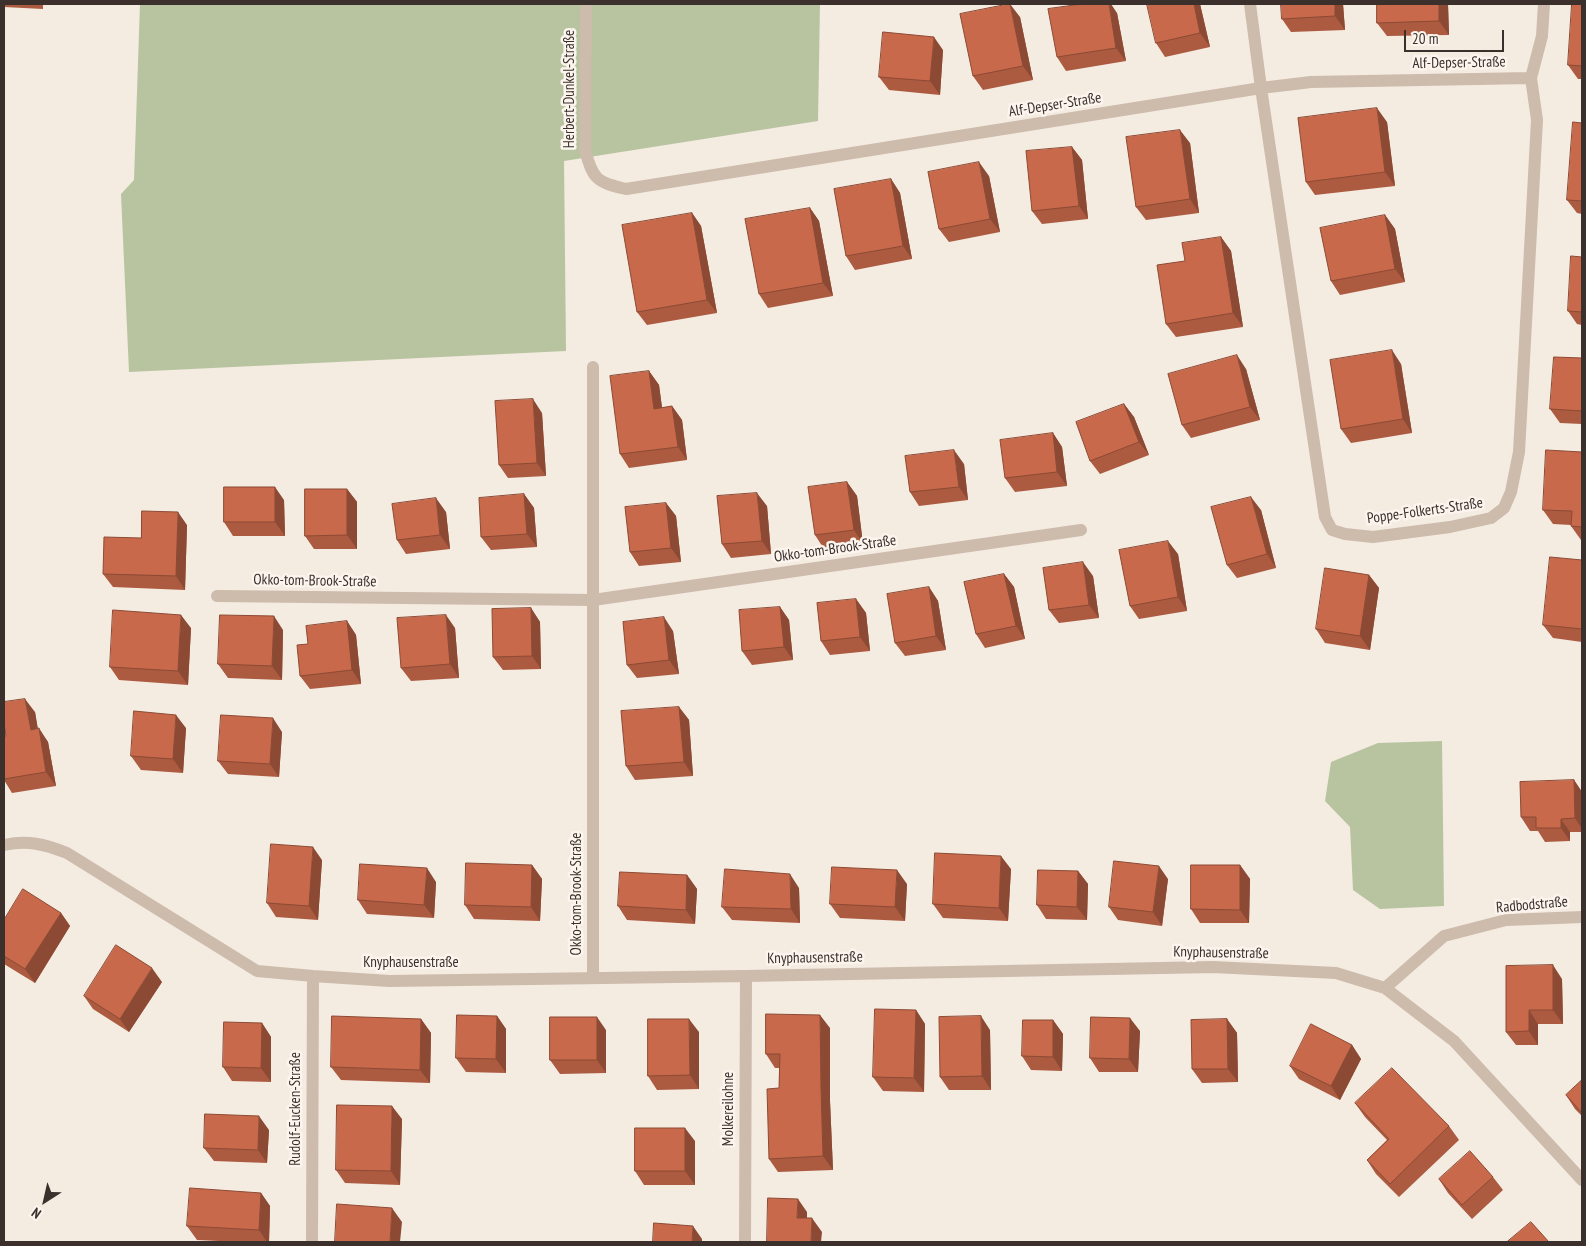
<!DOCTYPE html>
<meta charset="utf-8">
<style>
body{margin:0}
#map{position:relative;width:1586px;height:1246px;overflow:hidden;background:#f4ebe1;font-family:"PT Sans Narrow",sans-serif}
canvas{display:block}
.frame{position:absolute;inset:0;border:5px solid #3b302b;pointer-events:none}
.north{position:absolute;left:20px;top:1176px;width:50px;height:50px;-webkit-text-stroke:4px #fbf5ee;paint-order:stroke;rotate:215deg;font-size:14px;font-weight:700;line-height:20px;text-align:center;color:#3b302b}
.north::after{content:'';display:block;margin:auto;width:18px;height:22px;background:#3b302b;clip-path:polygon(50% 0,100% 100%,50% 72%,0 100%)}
.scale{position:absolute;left:1404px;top:30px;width:100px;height:22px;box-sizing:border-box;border:2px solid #3b302b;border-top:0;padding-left:6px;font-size:15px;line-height:18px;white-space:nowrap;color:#3b302b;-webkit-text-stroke:4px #fbf5ee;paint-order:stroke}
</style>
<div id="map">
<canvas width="1586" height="1246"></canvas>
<div class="frame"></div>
<div class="north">N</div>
<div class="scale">20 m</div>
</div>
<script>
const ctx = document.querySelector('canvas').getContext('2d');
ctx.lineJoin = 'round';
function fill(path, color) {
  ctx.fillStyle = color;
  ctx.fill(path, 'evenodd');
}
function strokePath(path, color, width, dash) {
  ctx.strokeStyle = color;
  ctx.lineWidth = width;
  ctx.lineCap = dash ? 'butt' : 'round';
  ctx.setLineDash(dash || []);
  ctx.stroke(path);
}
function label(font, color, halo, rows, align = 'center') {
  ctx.font = font + ' "PT Sans Narrow",sans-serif';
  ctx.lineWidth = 5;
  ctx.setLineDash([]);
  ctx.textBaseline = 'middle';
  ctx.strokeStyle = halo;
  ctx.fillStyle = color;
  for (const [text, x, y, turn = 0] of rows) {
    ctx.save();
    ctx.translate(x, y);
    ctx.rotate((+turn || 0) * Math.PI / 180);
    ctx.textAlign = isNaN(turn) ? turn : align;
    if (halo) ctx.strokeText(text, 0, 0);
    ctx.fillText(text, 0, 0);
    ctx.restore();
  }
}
const green = new Path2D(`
 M140 4H820L818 121 564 161 566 351 129 372 121 194 134 180Z
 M1442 741 1444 906 1380 909 1353 890 1350 827 1325 801 1331 762 1378 743Z`);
const minor = new Path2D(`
 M586 4 585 150C593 179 596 182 626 189L1261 88 1311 82 1531 78
 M1250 4 1261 88 1325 517 1332 530 1345 534 1373 537 1450 527 1491 518 1504 508 1511 492 1519 452 1537 120 1531 78 1542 36 1544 4
 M593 367V977
 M217 596 593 600 1081 530
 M4 845C28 840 44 844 67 853L257 971 313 976 389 981 746 976 1213 967 1336 973 1385 988 1454 1041 1582 1180
 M1385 988 1444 936 1506 920 1582 917
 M312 1242 313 976
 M745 1242 746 976`);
const wall = new Path2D(`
 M4 4H43V9L4 7Z
 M1200 4 1210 47 1165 57 1156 43Z
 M1343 4 1345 30 1291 32 1282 19Z
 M1448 4 1449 35 1387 36 1377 23Z
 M1582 4V79H1578L1568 65Z
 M1117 13 1126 61 1066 71 1057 57Z
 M1020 17 1033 80 983 90 973 76Z
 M943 50 940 95 889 90 879 77Z
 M1387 122 1395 186 1315 195 1306 182Z
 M1582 123V214L1577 213 1567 200Z
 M1190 143 1199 213 1146 220 1136 207Z
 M1072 147 1082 160 1088 219 1042 224 1032 211Z
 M989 176 1000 232 949 242 939 229Z
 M891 179 900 193 912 259 855 270 846 256Z
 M810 208 819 221 833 296 768 308 759 294Z
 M692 213 701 226 717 313 647 325 637 312Z
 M1385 215 1395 229 1405 282 1340 295 1331 281Z
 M1221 237 1231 251 1243 327 1176 337 1166 324 1185 261Z
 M1582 257V325L1577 324 1568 311Z
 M1582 358V424L1560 423 1550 409Z
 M1401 364 1412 433 1351 443 1341 429Z
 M1246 369 1260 420 1191 438 1182 425Z
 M649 371 659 385 662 408 672 406 682 420 687 460 629 468 620 454Z
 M1124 404 1134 417 1149 455 1100 474 1090 461Z
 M542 413 546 476 508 478 499 465Z
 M1053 433 1062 447 1067 486 1015 492 1005 478Z
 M1582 452V540H1581L1571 526V525L1553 524 1543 510Z
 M964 464 968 500 919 506 910 492Z
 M847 482 857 496 863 544 824 549 815 535Z
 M347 489 357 502V549H314L305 536Z
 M524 494 534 508 537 547 491 550 481 537Z
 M284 500 285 536H233L224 522Z
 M666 503 676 516 681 562 639 566 630 552Z
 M767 506 771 554 731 558 722 544Z
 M1261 510 1276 568 1237 578 1227 565Z
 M446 512 450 549 406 554 397 540Z
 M187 525 185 590 113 587 103 574Z
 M1178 554 1187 611 1139 619 1130 606Z
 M1582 560V642L1553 638 1543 625Z
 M1004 574 1014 587 1025 639 985 648 976 634Z
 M1369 575 1379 588 1370 650 1325 643 1316 629Z
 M1093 576 1099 618 1059 623 1049 610Z
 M929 587 938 601 946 650 905 656 895 643Z
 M856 599 866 613 870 651 830 655 821 641Z
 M780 607 789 620 793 660 752 665 742 651Z
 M531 608 540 622 541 669 503 670 493 657Z
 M347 621 356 635 361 684 310 689 300 676 308 644Z
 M191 628 188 685 119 680 110 667Z
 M455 628 459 678 411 681 401 668Z
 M283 630 282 680 228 678 218 664Z
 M673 631 679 674 637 678 627 665Z
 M679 707 689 720 693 776 635 780 626 766Z
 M35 712 38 729 48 742 56 786 12 793 4 780V736H6Z
 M186 728 183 773 141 770 131 756Z
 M282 732 279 777 228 774 218 761Z
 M1574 780 1582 792V832H1570V841L1545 842 1538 831H1530L1521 817Z
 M322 860 318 920 276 917 267 903Z
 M532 865 542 879 540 921 474 919 465 905Z
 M1240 865 1250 879 1249 923H1200L1191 909Z
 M1011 869 1008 921 943 918 933 904Z
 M1078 871 1088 884 1087 920 1046 919 1037 905Z
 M687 875 697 889 695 924 627 920 618 906Z
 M1168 879 1162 926 1118 920 1109 907Z
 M436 882 434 918 367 914 358 900Z
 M907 884 905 921 840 918 830 904Z
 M799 888 800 923 732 920 722 907Z
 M61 913 70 926 35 983 4 964V920Z
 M1562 979 1563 1024H1538V1045H1516L1506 1032Z
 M162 982 129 1032 93 1009 84 996Z
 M916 1010 925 1024 924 1092 883 1091 873 1077Z
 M497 1016 506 1029V1073L466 1072 456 1058Z
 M421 1019 431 1033 430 1083 341 1080 331 1067Z
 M1227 1019 1237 1033 1238 1082 1202 1083 1192 1069Z
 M1053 1020 1063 1034 1062 1071 1031 1070 1022 1056Z
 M262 1023 271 1037V1082L232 1081 223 1067Z
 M830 1028V1101L833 1170 778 1172 769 1159 779 1088V1068H775L766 1054Z
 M606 1030V1073L560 1074 550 1060Z
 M990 1030 991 1090H949L940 1077Z
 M1140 1031 1138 1072H1099L1090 1058Z
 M699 1032V1089L657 1090 648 1076Z
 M1352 1045 1361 1059 1340 1100 1299 1079 1290 1066Z
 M1582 1080V1116L1575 1109 1566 1095Z
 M1355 1103 1449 1126 1459 1140 1399 1197 1376 1174 1367 1160 1387 1140 1365 1117Z
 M402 1119 400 1185 345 1183 336 1170Z
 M269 1130 267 1163 214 1161 204 1148Z
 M695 1141V1185H644L635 1171Z
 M1493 1177 1503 1190 1472 1219 1448 1193 1439 1179Z
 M261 1193 270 1206 269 1242H241L197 1240 187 1226Z`);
const shadedWall = new Path2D(`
 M1010 4 1020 17 1033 80 1023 66Z
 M1109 4H1111L1117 13 1126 61 1116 48Z
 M1194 4H1200L1210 47 1200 33Z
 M1335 4H1343L1345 30 1335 16Z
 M1439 4H1448L1449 35 1439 21Z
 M934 37 943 50 940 95 930 81Z
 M1377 108 1387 122 1395 186 1385 172Z
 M1180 130 1190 143 1199 213 1190 199Z
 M1072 147 1082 160 1088 219 1079 206Z
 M979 162 989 176 1000 232 990 219Z
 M891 179 900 193 912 259 903 246Z
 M810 208 819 221 833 296 823 283Z
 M692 213 701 226 717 313 707 300Z
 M1385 215 1395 229 1405 282 1395 269Z
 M1221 237 1231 251 1243 327 1233 313Z
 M1392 350 1401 364 1412 433 1403 419Z
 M1237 355 1246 369 1260 420 1250 407Z
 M649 371 659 385 664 422 654 409Z
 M533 399 542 413 546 476 537 463Z
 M1124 404 1134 417 1149 455 1139 442Z
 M672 406 682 420 687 460 678 447Z
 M1053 433 1062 447 1067 486 1057 472Z
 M954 450 964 464 968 500 959 487Z
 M847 482 857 496 863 544 854 530Z
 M275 487 284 500 285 536 275 522Z
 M347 489 357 502V549L347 535Z
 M757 493 767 506 771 554 762 541Z
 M524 494 534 508 537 547 527 534Z
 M1251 497 1261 510 1276 568 1267 554Z
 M436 498 446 512 450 549 440 535Z
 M666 503 676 516 681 562 671 548Z
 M178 512 187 525 185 590 176 576Z
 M1168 541 1178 554 1187 611 1178 597Z
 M1083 562 1093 576 1099 618 1089 605Z
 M1004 574 1014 587 1025 639 1016 626Z
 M1369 575 1379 588 1370 650 1360 636Z
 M929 587 938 601 946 650 936 636Z
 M856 599 866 613 870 651 860 637Z
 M780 607 789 620 793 660 784 647Z
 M531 608 540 622 541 669 532 656Z
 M181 615 191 628 188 685 178 671Z
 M446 615 455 628 459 678 450 664Z
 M274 616 283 630 282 680 272 666Z
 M664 617 673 631 679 674 669 660Z
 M347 621 356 635 361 684 352 670Z
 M25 699 35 712 40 744 31 730Z
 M679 707 689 720 693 776 684 762Z
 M176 715 186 728 183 773 173 759Z
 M273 718 282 732 279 777 270 764Z
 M39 728 48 742 56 786 46 772Z
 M1574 780 1582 792V829L1575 818Z
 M1561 819 1570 832V841L1561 828Z
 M313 847 322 860 318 920 309 906Z
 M1001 856 1011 869 1008 921 999 908Z
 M532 865 542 879 540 921 531 907Z
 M1240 865 1250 879 1249 923 1240 910Z
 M1159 866 1168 879 1162 926 1153 912Z
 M427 868 436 882 434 918 424 905Z
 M897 870 907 884 905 921 895 907Z
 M1078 871 1088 884 1087 920 1077 907Z
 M790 874 799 888 800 923 791 909Z
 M687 875 697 889 695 924 686 910Z
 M61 913 70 926 35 983 25 969Z
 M1553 965 1562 979 1563 1024 1553 1010Z
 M152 968 162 982 129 1032 120 1019Z
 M916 1010 925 1024 924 1092 914 1078Z
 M1529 1010 1538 1024V1045L1529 1031Z
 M820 1015 830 1028V1101L833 1170 823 1156 821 1087Z
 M497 1016 506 1029V1073L496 1059Z
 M981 1016 990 1030 991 1090 982 1076Z
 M597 1017 606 1030V1073L597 1060Z
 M1130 1018 1140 1031 1138 1072 1129 1059Z
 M421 1019 431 1033 430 1083 420 1070Z
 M689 1019 699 1032V1089L690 1075Z
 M1227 1019 1237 1033 1238 1082 1228 1069Z
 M1053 1020 1063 1034 1062 1071 1053 1057Z
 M262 1023 271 1037V1082L261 1068Z
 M1352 1045 1361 1059 1340 1100 1331 1086Z
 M392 1106 402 1119 400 1185 391 1171Z
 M259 1116 269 1130 267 1163 258 1150Z
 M685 1128 695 1141V1185L685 1171Z
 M261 1193 270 1206 269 1242H267L259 1230Z
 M798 1199 807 1212V1232L797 1218Z
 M392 1208 402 1222 400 1242H390Z
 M812 1218 822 1232 821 1242H811Z
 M693 1226 702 1239V1242H692Z`);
const building = new Path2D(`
 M1010 4 1023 66 973 76 960 14Z
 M1082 4H1109L1116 48 1057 57 1048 9Z
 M1147 4H1194L1200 33 1156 43Z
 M1281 4H1335V16L1282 19Z
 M1377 4H1439V21L1377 23Z
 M1572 4H1582V66L1568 65Z
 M883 32 934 37 930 81 879 77Z
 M1377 108 1385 172 1306 182 1298 118Z
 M1573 122 1582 123V201L1567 200Z
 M1180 130 1190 199 1136 207 1126 137Z
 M1072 147 1079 206 1032 211 1026 151Z
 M979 162 990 219 939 229 928 172Z
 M891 179 903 246 846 256 834 189Z
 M810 208 823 283 759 294 745 219Z
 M692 213 707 300 637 312 622 225Z
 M1385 215 1395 269 1331 281 1320 228Z
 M1221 237 1233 313 1166 324 1157 265 1185 261 1182 243Z
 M1571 256 1582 257V312L1568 311Z
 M1392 350 1403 419 1341 429 1330 360Z
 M1237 355 1250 407 1182 425 1168 374Z
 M1554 357 1582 358V411L1550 409Z
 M649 371 654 409 672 406 678 447 620 454 610 376Z
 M533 399 537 463 499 465 495 401Z
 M1124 404 1139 442 1090 461 1076 422Z
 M1053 433 1057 472 1005 478 1000 440Z
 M954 450 959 487 910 492 905 456Z
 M1546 450 1582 452V527L1571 526 1572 511 1543 510Z
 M847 482 854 530 815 535 808 487Z
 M224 487H275V522H224Z
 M305 489H347V535L305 536Z
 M757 493 762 541 722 544 717 496Z
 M524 494 527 534 481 537 479 498Z
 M1251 497 1267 554 1227 565 1211 507Z
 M436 498 440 535 397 540 392 504Z
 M666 503 671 548 630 552 625 507Z
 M142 511 178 512 176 576 103 574 104 537 141 538Z
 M1168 541 1178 597 1130 606 1119 550Z
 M1550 557 1582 560V629L1543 625Z
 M1083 562 1089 605 1049 610 1043 568Z
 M1325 568 1369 575 1360 636 1316 629Z
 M1004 574 1016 626 976 634 964 582Z
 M929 587 936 636 895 643 887 594Z
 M856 599 860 637 821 641 817 603Z
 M780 607 784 647 742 651 739 610Z
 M531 608 532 656 493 657 492 609Z
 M113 610 181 615 178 671 110 667Z
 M220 615 274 616 272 666 218 664Z
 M446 615 450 664 401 668 397 618Z
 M664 617 669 660 627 665 623 622Z
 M347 621 352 670 300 676 297 645 308 644 306 626Z
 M25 699 31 730 39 728 46 772 4 779V736H6L4 724V702Z
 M679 707 684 762 626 766 621 711Z
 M134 711 176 715 173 759 131 756Z
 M221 715 273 718 270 764 218 761Z
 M1574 780 1575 818 1561 819V828H1536V817H1521L1520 782Z
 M271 844 313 847 309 906 267 903Z
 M935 853 1001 856 999 908 933 904Z
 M1114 861 1159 866 1153 912 1109 907Z
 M466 863 532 865 531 907 465 905Z
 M360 864 427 868 424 905 358 900Z
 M1191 865H1240V910L1191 909Z
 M832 867 897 870 895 907 830 904Z
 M725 869 790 874 791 909 722 907Z
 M1038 870 1078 871 1077 907 1037 905Z
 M620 872 687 875 686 910 618 906Z
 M23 889 61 913 25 969 4 956V920Z
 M116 945 152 968 120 1019 84 996Z
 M1553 965V1010H1529V1031L1506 1032V966Z
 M875 1009 916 1010 914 1078 873 1077Z
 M766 1014 820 1015 821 1087 823 1156 769 1159 767 1089 779 1088 780 1054H766Z
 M457 1015 497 1016 496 1059 456 1058Z
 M332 1016 421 1019 420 1070 331 1067Z
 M981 1016 982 1076 940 1077 939 1017Z
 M550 1017H597V1060H550Z
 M1091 1017 1130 1018 1129 1059 1090 1058Z
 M648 1019H689L690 1075 648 1076Z
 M1227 1019 1228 1069H1192L1191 1020Z
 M1023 1020H1053V1057L1022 1056Z
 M224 1022 262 1023 261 1068 223 1067Z
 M1311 1024 1352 1045 1331 1086 1290 1066Z
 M1392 1068 1449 1126 1390 1184 1367 1160 1389 1139 1355 1103Z
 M1582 1080V1113L1566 1095Z
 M337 1105 392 1106 391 1171 336 1170Z
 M205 1114 259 1116 258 1150 204 1148Z
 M635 1128H685V1171H635Z
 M1470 1151 1493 1177 1462 1205 1439 1179Z
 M190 1188 261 1193 259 1230 187 1226Z
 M768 1198 798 1199 797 1218H812L811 1242H767Z
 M337 1204 392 1208 390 1242H335Z
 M1531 1222 1549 1242H1507Z
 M654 1223 693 1226 692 1242H653Z`);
const streetNames = [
 ["Alf-Depser-Straße",1459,63,-1],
 ["Herbert-Dunkel-Straße",570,89,-90],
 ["Alf-Depser-Straße",1055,105,-9],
 ["Poppe-Folkerts-Straße",1425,511,-8],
 ["Okko-tom-Brook-Straße",835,549,-8],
 ["Okko-tom-Brook-Straße",315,581,1],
 ["Okko-tom-Brook-Straße",577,894,-90],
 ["Radbodstraße",1532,905,-5],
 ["Knyphausenstraße",1221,953,1],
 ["Knyphausenstraße",815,958,-1],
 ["Knyphausenstraße",411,963],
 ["Rudolf-Eucken-Straße",296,1109,-90],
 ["Molkereilohne",729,1109,-90]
];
fill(green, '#b8c4a0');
strokePath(minor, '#cdbbac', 12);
fill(wall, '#ac5a40');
fill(shadedWall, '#8c4a34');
fill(building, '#c8694b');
strokePath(building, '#8c4a34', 1);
label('15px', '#3b302b', '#fbf5ee', streetNames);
</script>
